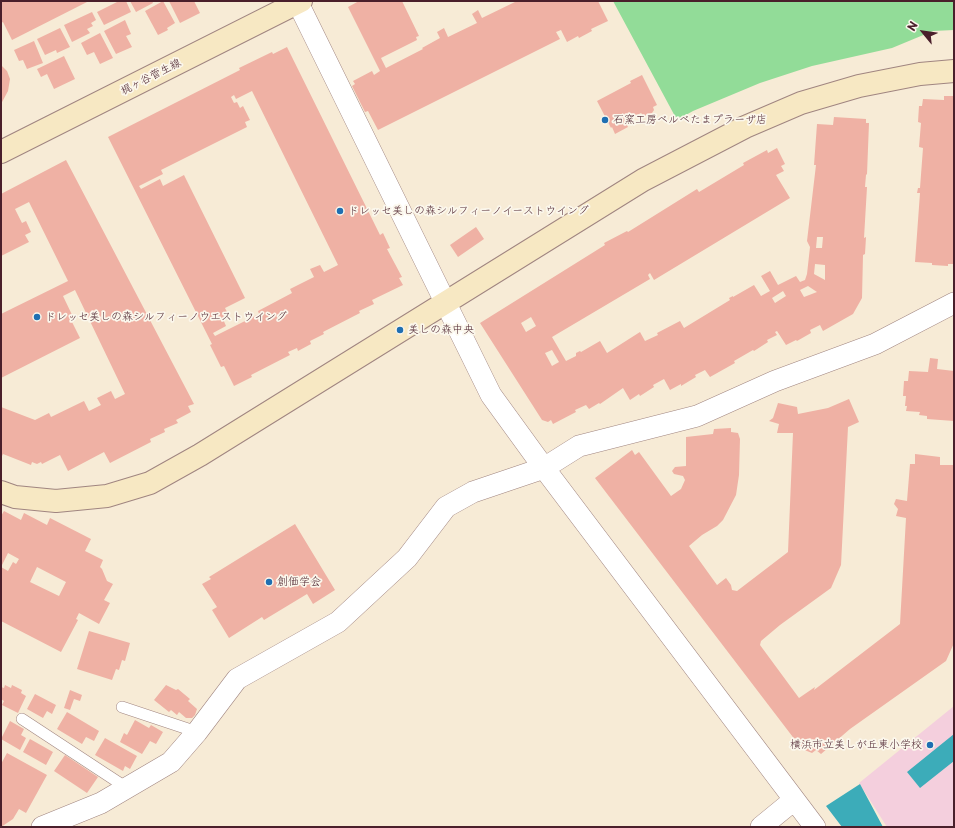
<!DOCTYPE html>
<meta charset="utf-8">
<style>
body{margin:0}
#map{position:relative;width:955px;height:828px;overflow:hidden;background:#f7ebd6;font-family:"Playpen Sans",sans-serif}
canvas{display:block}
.frame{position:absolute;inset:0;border:2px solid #4a1f2b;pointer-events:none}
.north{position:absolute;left:903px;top:12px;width:40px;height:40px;-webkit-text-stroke:3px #fbf7ec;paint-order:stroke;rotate:299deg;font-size:11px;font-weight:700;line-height:16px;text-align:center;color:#4a1f2b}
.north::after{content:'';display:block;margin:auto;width:14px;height:18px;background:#4a1f2b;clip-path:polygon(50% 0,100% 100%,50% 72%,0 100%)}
</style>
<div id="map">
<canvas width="955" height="828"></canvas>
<div class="frame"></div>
<div class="north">N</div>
</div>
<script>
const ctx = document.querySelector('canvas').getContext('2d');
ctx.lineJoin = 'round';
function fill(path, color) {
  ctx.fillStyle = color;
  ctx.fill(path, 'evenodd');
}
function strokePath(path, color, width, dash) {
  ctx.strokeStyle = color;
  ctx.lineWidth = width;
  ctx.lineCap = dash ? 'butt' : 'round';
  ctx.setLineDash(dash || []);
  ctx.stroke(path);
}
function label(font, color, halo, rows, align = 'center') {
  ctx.font = font + ' "Playpen Sans","Klee One",sans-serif';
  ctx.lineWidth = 3.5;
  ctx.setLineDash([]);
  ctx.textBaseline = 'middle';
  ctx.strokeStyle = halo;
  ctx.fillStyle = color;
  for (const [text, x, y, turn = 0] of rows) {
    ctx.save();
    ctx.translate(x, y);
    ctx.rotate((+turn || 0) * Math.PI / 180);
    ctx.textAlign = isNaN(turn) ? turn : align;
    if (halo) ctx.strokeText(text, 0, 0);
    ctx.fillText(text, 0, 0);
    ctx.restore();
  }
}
const built = new Path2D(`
 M954 706V827H887L859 783Z`);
const green = new Path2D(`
 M613 1H954V30L933 31 892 48 812 66 760 83 693 111 677 120Z`);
const water = new Path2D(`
 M954 734V761L920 788 907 772Z
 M860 784 883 827H842L826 806Z`);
const building = new Path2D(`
 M1 1H89L12 40 3 22 1 23Z
 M119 1H126L131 12 104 25 97 12Z
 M130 1H152L153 3 136 12Z
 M163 1 175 23 167 28 168 30 158 35 145 11Z
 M169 1H194L200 13 180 23Z
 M359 1H402L419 36 416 37 417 40 381 58 386 68 423 49 422 48 440 38 437 32 444 28 448 37 477 23 472 14 478 10 482 18 517 1H598L608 21 591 29 592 31 579 38 578 36 567 42 561 30 556 32 560 39 378 130 368 111 365 112 352 86 355 84 353 81 372 71 374 75 380 71 348 7Z
 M92 12 96 20 91 23 93 26 87 29 90 33 72 42 64 25Z
 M125 20 131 34 126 36 132 47 116 54 104 31Z
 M60 28 70 47 57 53 56 50 45 55 37 39Z
 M100 33 113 58 100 64 94 52 87 55 81 43Z
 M34 41 43 63 27 69 23 60 19 61 14 50Z
 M287 47 380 235 383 233 390 248 387 249 402 277 399 278 403 285 372 300 374 304 359 311 360 313 323 332 324 334 310 341 311 344 298 351 297 348 288 352 290 355 251 375 252 377 234 386 224 366 221 367 210 345 212 344 108 137 240 70 239 68 272 52 273 54ZM252 91 338 265 324 272 320 265 310 269 314 277 290 289 292 293 258 311 259 314 215 336 213 333 226 326 223 319 229 316 225 308 245 298 184 175 163 186 160 179 141 189 139 186 163 174 161 170 247 127 245 122 250 120 243 106 240 108 237 102 234 103 231 97 234 95 236 99Z
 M64 56 75 79 54 89 47 74 41 77 37 69Z
 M1 65 7 71 10 79 8 91 1 104Z
 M642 75 657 105 653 107 654 110 650 116H644L641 113 625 121 628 127 615 134 612 127 611 128 597 101 631 83 630 81Z
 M944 96H954V264H948V266L932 265V263L915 262 920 193H917L918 188H920L923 148 919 147 921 123 918 122 919 106H922L923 99 944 100Z
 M834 117 866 119V123H869L867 174 866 175 865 187H867L864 238 866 237 865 254 863 255 862 298 853 314 823 331 820 325 810 330 811 333 797 341 796 340 786 345 777 331 775 332 777 335 767 340 768 342 754 351 753 350 734 361 735 363 710 377 705 370 695 375 696 377 681 386V384L670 390 664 379 653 385 654 387 640 396 639 394 630 400 623 388 600 404 599 403 589 409 586 405 575 410 576 412 553 424 551 420 548 422 542 420 480 323 605 245 604 243 627 231 628 232 697 189 699 192 744 165 743 163 767 150 768 153 777 148 785 164 781 166 784 171 776 175 790 198 654 280 650 273 648 275 650 279 552 337 566 361 576 356V353L580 351 581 352 600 341 607 353 640 332 645 341 658 335 657 333 680 321 684 328 730 300 729 298 733 296V297L754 285 761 296 770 291 761 276 770 271 778 285 796 276 800 282 805 280 807 274 810 247 807 241 816 165H814L817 124 833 125ZM817 237H823L822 248H816ZM815 264 825 265V280L814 274ZM808 286 817 292 804 297 800 290ZM783 291 786 296 775 303 772 298ZM531 317 536 326 526 332 521 323ZM552 350 559 362 552 366 545 353Z
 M66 160 194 404 188 406 191 412 176 420 178 423 164 429 165 432 150 439 151 442 110 463 104 452 68 471 60 455 42 464 41 462 37 464 32 462 31 465 3 454 1 458V407L35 420 49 413 51 417 84 401 89 411 101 405 97 398 111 391 115 399 125 394 75 290 63 296 74 319 71 320 80 338 1 378V314L68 281 29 202 15 209 22 223 26 221 31 232 25 235 29 242 1 256V194Z
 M476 227 484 239 458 257 450 245Z
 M930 358 938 359 937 369 954 371V421L927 419V416L919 415 920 412 906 411 907 406H905L906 396H903L904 381H908L909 371 928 372Z
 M849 399 859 422 848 427 841 565 831 588 780 625 761 641 760 645 799 698 815 687 814 690 900 624 906 518 896 516 898 509 894 504 896 499 907 501 910 464H915V454L940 457V465H954V643L946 661 850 729 821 754 816 750 812 753 802 749 595 478 632 450 635 455 639 452 671 496 681 489 685 480 683 476 674 474 672 471 675 467 686 466V437L713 434 714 429 731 428V432L738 433 740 439 739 475 736 495 723 520 717 526 702 535 689 546 717 585 726 578 731 585 732 590 737 591 788 552 793 433H777L779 424 769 421 773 418 778 403 797 407 798 414 828 408Z
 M4 511 21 520 24 513 47 525 50 518 91 539 85 551 103 560 100 567 102 569 107 581 113 584 104 600 110 603 99 624 79 613 76 619 78 620 61 652 1 621V516ZM8 553 19 559 16 564 13 562 8 571 1 567ZM37 567 66 582 59 596 30 582Z
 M295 524 335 590 313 604 307 594 264 620 262 617 229 638 212 610 217 607 202 584 211 579 209 577Z
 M89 631 130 643 125 661 122 660 119 670 116 669 112 680 77 669Z
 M5 685 11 688 12 685 22 690 21 693 26 696 18 713 2 705 4 701 1 699V687L4 688Z
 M166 685 176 690 178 689 190 699 188 701 197 709 195 715 192 718H186L179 712 177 715 171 710 169 712 154 700Z
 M70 690 82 695 80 701 74 699 70 710 64 708Z
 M35 694 56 705 52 714 47 711 43 718 27 709Z
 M67 712 99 731 94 741 86 737 82 744 57 729Z
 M135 720 149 728 151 725 163 732 156 744 150 741 142 754 120 742 124 733 127 735Z
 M10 721 24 729 21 735 26 738 20 750 1 739Z
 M105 738 137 756 130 769 125 766 123 771 95 755Z
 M30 739 53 752 46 765 23 752Z
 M7 753 47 775 26 813 19 809 13 819 1 827V764Z
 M65 755 98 777 87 793 54 771Z`);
const lane = new Path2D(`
 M122 707 197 732
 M22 719 127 788`);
const street = new Path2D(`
 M297 1 491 395 544 468 815 827
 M42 827 101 803 171 762 197 732 237 679 338 622 407 558 446 507 473 492 544 468 579 446 697 416 775 381 875 344 954 303
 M761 827 794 800`);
const secondary = new Path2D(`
 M1 152 301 1
 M1 492 15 497 56 501 107 496 150 483 200 455 643 180 745 127 801 103 859 86 920 74 954 71`);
const markers = [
 [605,120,4,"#1f6fb2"],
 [340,211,4,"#1f6fb2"],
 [37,317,4,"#1f6fb2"],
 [400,330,4,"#1f6fb2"],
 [269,582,4,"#1f6fb2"],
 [930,745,4,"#1f6fb2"]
];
const streetNames = [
 ["梶ヶ谷菅生線",151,77,-27]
];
const poiNames = [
 ["石窯工房ベルベたまプラーザ店",613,120],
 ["ドレッセ美しの森シルフィーノイーストウイング",348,211],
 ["ドレッセ美しの森シルフィーノウエストウイング",45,317],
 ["美しの森中央",408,330],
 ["創価学会",277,582],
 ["横浜市立美しが丘東小学校",922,745,"right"]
];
fill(built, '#f4cfdd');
fill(green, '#92dc98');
fill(water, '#3cacb9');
fill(building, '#efb1a4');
strokePath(lane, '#a08580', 12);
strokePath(street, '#a08580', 22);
strokePath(secondary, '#a08580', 24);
strokePath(lane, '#fff', 11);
strokePath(street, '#fff', 21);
strokePath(secondary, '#f7e8c3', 22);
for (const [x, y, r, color] of markers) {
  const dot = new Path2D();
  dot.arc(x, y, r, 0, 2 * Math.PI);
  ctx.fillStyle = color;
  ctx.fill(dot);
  strokePath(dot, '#fbf7ec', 1.5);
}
label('11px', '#4a1f2b', '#fbf7ec', streetNames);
label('11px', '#4a1f2b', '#fbf7ec', poiNames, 'left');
</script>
